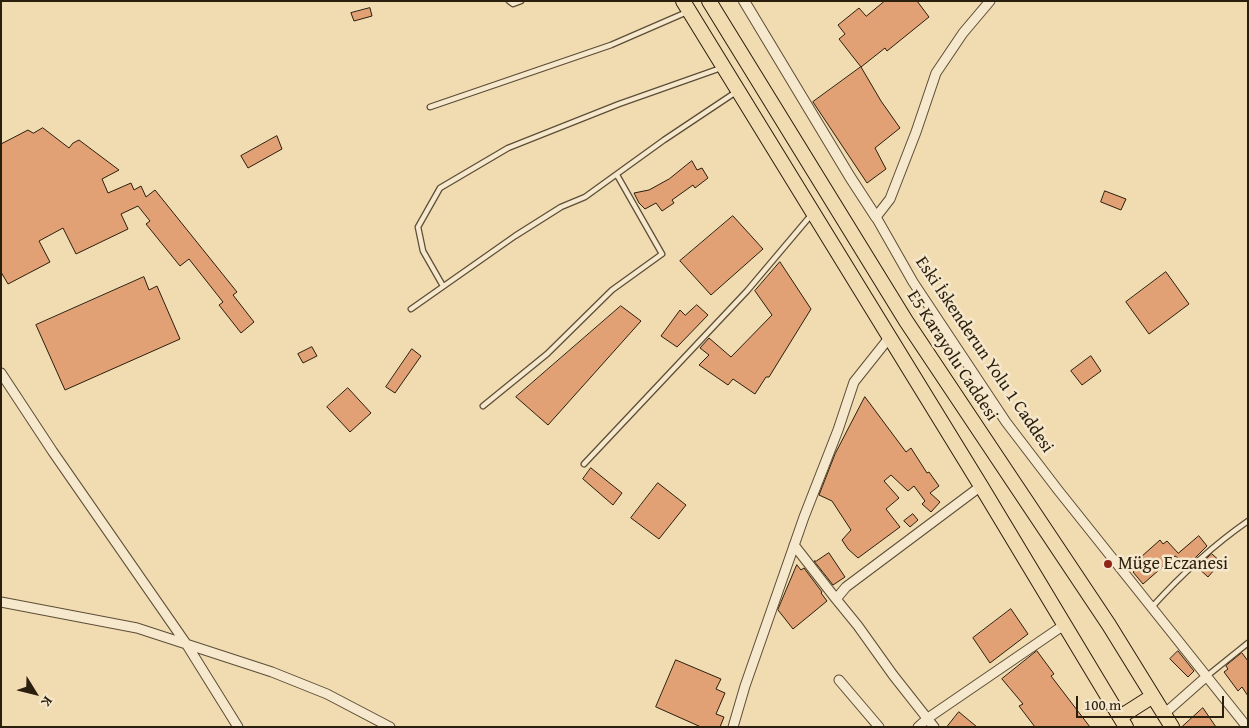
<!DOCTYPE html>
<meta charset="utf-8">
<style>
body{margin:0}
#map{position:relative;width:1249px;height:728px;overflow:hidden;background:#f1dbb1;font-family:"Gentium Book Plus",serif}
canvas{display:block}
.frame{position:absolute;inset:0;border:2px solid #2a1e0d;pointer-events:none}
.north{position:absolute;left:10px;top:668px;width:50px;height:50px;-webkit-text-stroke:4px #f6e8cc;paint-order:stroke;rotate:126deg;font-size:14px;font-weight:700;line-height:20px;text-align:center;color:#2a1e0d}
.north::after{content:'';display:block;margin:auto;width:18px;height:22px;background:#2a1e0d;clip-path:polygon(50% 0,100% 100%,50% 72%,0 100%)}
.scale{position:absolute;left:1076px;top:696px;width:148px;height:22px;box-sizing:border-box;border:2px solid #2a1e0d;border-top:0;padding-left:6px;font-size:15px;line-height:18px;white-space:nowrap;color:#2a1e0d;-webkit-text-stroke:4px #f6e8cc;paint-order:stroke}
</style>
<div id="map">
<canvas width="1249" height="728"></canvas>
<div class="frame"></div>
<div class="north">K</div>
<div class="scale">100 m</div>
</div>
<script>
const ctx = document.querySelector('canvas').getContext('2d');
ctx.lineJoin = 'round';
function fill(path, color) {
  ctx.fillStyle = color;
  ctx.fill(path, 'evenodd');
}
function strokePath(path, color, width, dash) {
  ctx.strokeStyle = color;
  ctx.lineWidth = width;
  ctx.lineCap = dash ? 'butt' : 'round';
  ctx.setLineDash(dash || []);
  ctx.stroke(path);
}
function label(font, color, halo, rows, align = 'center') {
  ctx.font = font + ' "Gentium Book Plus",serif';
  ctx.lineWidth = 5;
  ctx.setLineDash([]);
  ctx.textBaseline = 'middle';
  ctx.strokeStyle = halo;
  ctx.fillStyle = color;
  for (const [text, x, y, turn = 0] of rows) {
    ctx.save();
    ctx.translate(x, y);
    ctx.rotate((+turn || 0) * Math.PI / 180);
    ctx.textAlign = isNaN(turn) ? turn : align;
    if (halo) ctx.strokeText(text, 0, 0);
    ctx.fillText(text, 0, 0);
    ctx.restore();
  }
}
const building = new Path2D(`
 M885 1H917L929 17 887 51 885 48 861 67 839 39 845 34 838 25 859 8 866 16Z
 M370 8 372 16 354 21 351 13Z
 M861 67 881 101 900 128 875 148 886 169 867 183 813 102Z
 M43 128 69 148 73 143 79 140 119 170 102 179 108 193 131 183 134 190 141 186 146 197 155 190 237 292 233 295 254 322 241 333 219 305 223 302 189 259 180 266 146 224 150 221 138 206 121 214 128 229 76 254 63 228 39 241 50 262 8 284 1 272V144L28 130 33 133Z
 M277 136 282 149 248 168 241 156Z
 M692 161 697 170 702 168 708 178 695 188 693 185 672 200 674 203 662 211 656 203 645 209 639 203 634 193 649 190 669 179Z
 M1105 191 1126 199 1121 210 1101 202Z
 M733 216 763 249 711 295 680 261Z
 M780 262 811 309 769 377H766L755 394 733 379 728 385 699 365 709 355 700 348 709 338 731 357 772 315 755 291Z
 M1166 272 1189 304 1149 334 1126 302Z
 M144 277 149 290 157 286 180 339 65 390 36 325Z
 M697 305 708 315 677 347 661 336 680 310 685 315Z
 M621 306 641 321 548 425 516 397Z
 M312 347 317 356 303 363 298 354Z
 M412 349 421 356 395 393 386 387Z
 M1091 356 1101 371 1082 385 1071 371Z
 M348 388 371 413 350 432 327 407Z
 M865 397 906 452 911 448 927 473 929 472 939 486 930 493 940 502 931 512 922 504 925 501 914 486 908 491 891 475 884 481 899 498 886 509 900 527 858 558 848 549 842 540 851 530 832 501 819 495 835 454Z
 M591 468 622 493 613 505 583 479Z
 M658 483 686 505 659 539 631 518Z
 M913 514 918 520 910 527 904 521Z
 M1199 536 1207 546 1191 562 1189 560 1186 563 1175 556 1143 584 1133 572 1136 569 1132 565 1160 540 1163 544 1167 541 1178 553Z
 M829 553 845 577 833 585 814 561H816Z
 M1212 554 1221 562 1208 577 1197 567Z
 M797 565 801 570 804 568 822 592 821 593 827 601 793 629 778 610Z
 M1011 609 1028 634 990 663 973 638Z
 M1037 651 1054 674 1051 676 1090 727H1035L1019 706 1023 704 1002 679Z
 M1178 651 1194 671 1188 677 1170 659Z
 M1242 653 1248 661V696L1242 687 1238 691 1224 672 1228 669 1226 666Z
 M676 660 721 679 716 689 725 693 716 714 724 717 720 727H701L656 707Z
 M1203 708 1216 727H1182Z
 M959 712 977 727H947Z`);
const service = new Path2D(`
 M509 1 513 4 521 1
 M430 107 611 45 687 12
 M443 286 423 251 418 227 440 188 508 148 619 104 721 68
 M411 309 515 236 561 207 585 197 664 140 736 92
 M483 406 547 354 612 290 662 254 617 175
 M584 464 747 291 812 214
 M1152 607C1181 575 1212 546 1248 521
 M1207 676 1248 643`);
const minor = new Path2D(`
 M990 1 963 33 936 73 916 132 890 199 876 217 913 282 1006 422 1058 490 1247 727
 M1 373 53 452 187 645 238 727
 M794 545 836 599
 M1 602 137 628 272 672 327 694 390 727
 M839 680 879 727
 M1164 714 1207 676
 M733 727 745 686 804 517 838 430 854 382 889 338
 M918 727 928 718 1064 625
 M934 727 893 675 858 626 836 599 846 587 981 486`);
const tertiary = new Path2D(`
 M744 1 850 177 876 217`);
const trunk = new Path2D(`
 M683 1 981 486 1126 727
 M709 1 906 321 1109 625 1172 727
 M1120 717 1153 696`);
const markers = [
 [1108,564,5,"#8f2418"]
];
const streetNames = [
 ["Eski İskenderun Yolu 1 Caddesi",984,355,56],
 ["E5 Karayolu Caddesi",952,356,57]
];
const poiNames = [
 ["Müge Eczanesi",1118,564]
];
fill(building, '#e1a175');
strokePath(building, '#2a1e0d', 1);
strokePath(service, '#5c4d36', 7);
strokePath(minor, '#5c4d36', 11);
strokePath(tertiary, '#5c4d36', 12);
strokePath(trunk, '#2a1e0d', 16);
strokePath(service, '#f6e8cc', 4.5);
strokePath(minor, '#f6e8cc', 9);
strokePath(tertiary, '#f6e8cc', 10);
strokePath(trunk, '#f1dbb1', 14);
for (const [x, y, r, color] of markers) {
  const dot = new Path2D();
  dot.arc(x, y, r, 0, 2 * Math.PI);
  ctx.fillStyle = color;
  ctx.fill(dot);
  strokePath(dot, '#f6e8cc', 2);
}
label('18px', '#2a1e0d', '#f6e8cc', streetNames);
label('18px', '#2a1e0d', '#f6e8cc', poiNames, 'left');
</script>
